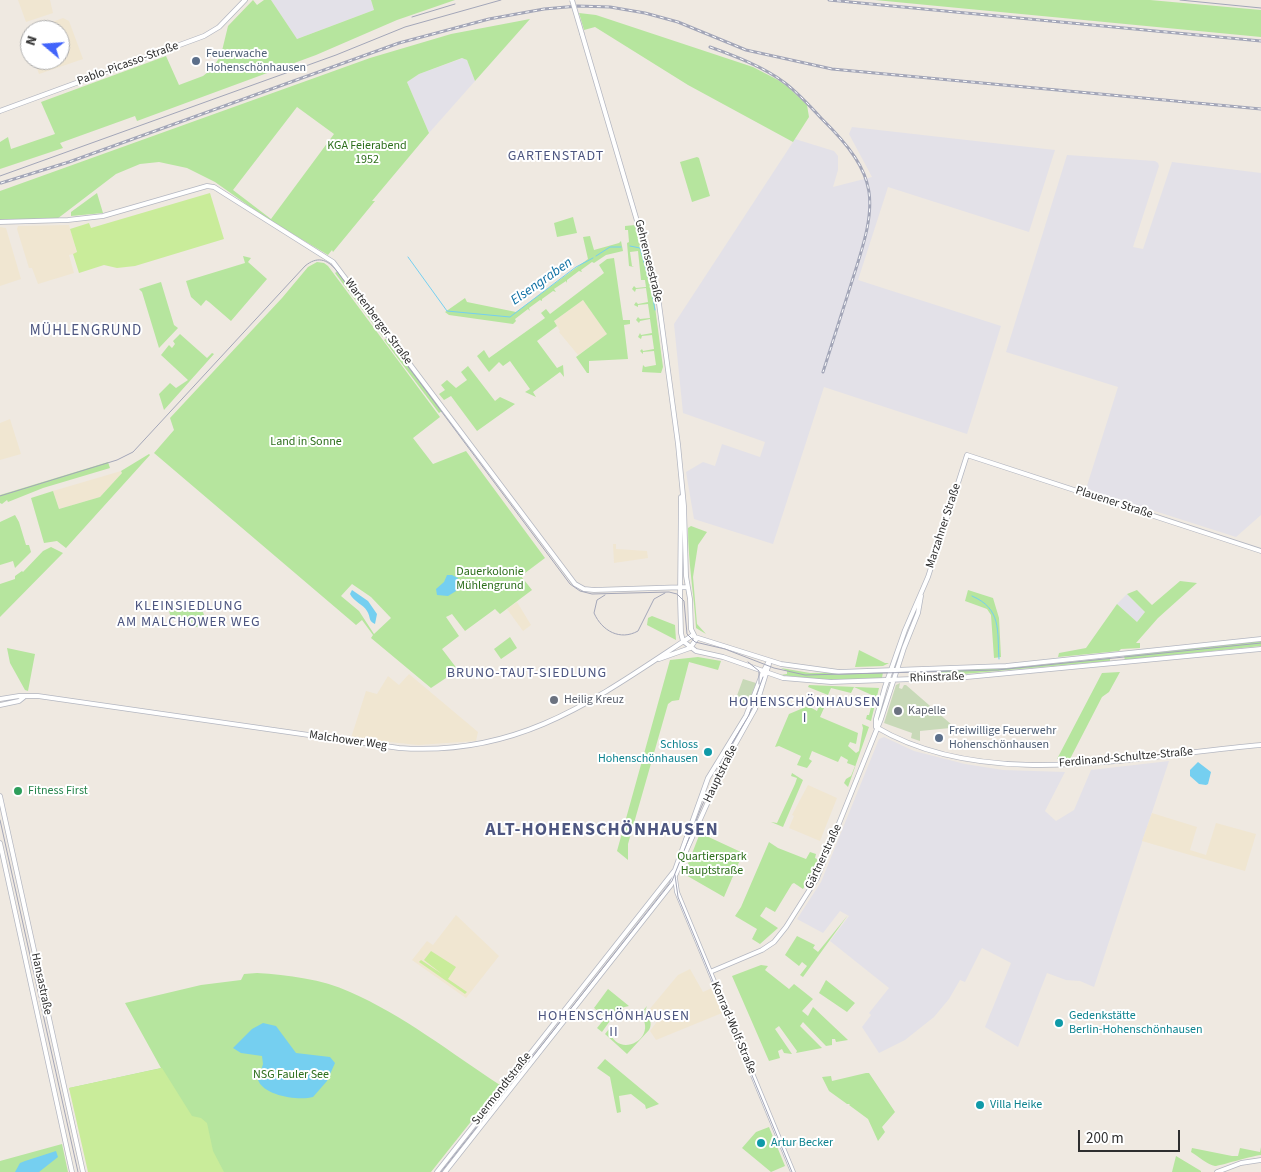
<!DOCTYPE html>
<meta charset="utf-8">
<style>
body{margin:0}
#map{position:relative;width:1261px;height:1172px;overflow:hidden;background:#efe9e1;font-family:"Source Sans 3",sans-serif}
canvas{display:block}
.north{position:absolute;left:20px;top:20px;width:50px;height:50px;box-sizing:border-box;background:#fff;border:1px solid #ababab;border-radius:50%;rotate:288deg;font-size:14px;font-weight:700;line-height:20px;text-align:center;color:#2e2e2e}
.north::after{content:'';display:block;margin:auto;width:18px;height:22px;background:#4264fb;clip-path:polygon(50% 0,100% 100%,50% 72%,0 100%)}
.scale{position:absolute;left:1078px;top:1130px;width:102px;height:22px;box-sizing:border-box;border:2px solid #2e2e2e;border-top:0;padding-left:6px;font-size:15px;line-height:18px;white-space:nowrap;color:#2e2e2e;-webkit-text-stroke:4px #fff;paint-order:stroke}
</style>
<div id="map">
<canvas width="1261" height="1172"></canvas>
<div class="north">N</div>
<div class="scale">200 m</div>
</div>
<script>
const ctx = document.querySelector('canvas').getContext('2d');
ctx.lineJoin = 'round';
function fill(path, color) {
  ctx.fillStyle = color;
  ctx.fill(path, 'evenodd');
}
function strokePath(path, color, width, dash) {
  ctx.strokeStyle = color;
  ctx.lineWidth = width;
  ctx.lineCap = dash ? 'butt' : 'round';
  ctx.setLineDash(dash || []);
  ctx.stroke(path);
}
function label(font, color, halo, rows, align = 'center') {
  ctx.font = font + ' "Source Sans 3",sans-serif';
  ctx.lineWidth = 4;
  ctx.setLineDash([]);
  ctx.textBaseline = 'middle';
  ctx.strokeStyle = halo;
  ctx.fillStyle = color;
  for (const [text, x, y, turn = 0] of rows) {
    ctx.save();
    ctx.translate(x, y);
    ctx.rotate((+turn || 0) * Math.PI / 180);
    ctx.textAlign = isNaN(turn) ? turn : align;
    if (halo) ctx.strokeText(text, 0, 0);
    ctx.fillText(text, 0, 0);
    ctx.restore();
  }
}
const industrial = new Path2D(`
 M271 0H371L374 10 297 39Z
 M463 58 467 60 475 81 429 133 407 82 419 74Z
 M852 127 1055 150 1029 232 888 187 858 280 1001 326 976 406 967 434 824 387 773 544 694 519 686 472 703 462 715 466 722 444 760 457 765 442 683 413 674 324 795 139 834 151 838 156V170L833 187 872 177 849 134Z
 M1067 155 1155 161 1158 163 1159 166 1133 247 1143 249 1172 162 1261 173V515L1236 537 1086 489 1118 387 1006 352Z
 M1127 594 1145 612 1137 622 1117 604Z
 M884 737 914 751 965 764 1003 770 1065 772 1045 811 1056 821 1074 810 1091 770 1169 761 1094 987 1080 981 1066 980 1047 973 1018 1047 985 1027 1011 963 982 948 965 982 960 980 949 999 934 1017 905 1040 879 1053 862 1027 871 1015 869 1013 889 988 830 941 849 916 840 911 823 933 797 919 821 882 879 739Z`);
const education = new Path2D(`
 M18 0H50L53 13 26 22Z
 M63 18 69 21 83 59 39 74 34 60H60V30H31Z
 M69 225 77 253 69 255 74 273 38 284 32 268H29L17 229 18 226Z
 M0 227 6 228 21 279 0 286Z
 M583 300 608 334 578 355 559 332 560 331 554 321Z
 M10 419 21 454 0 460V423Z
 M121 471 122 473 100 497 59 509 53 491Z
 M613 544H616V549L647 551 648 558 614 563Z
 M517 602 531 625 523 631 507 609Z
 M409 674 478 732 476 741 418 745 351 738 366 691 377 694 388 676 399 685Z
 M808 785 837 798 820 841 789 828 794 816 792 815Z
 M1152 813 1197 827 1190 850 1206 855 1216 823 1256 834 1245 871 1142 841Z
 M456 915 499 956 466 998 412 960 427 941 433 945Z
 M690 969 703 992 712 988 722 1013 656 1040 650 1031 658 1020 648 1011 678 975Z`);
const green = new Path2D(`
 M253 0 257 5 264 0H271L297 39 374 10 371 0H455L397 20 316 55 137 121 135 116 60 143 63 148 0 169V142L8 137 11 149 55 134 41 102 166 56 179 85 203 76 212 69 221 55 228 26Z
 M875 0H1150L1261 10V37Z
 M579 13 596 15 753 67 778 80 788 87 807 105 809 117 793 142 688 85 595 27 584 30Z
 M530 19 475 81 467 60 462 58 419 74 407 82 429 133 372 201H375L333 252 332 250 328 255 266 218 215 182 187 168 159 162 140 164 116 174 57 219 0 220V191L370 58 451 34ZM297 107 334 134 271 219 233 190Z
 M697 157 699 158 710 196 692 202 680 162Z
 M97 193 103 213 71 216V212Z
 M573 217 577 233 557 237 554 223Z
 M635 225 652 284 663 367 661 373 642 372 643 365 645 367 656 365 654 351 643 352V354L640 351 642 349 643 351 654 349 652 335 642 336 641 339 638 337 640 333 641 335 652 333 650 319 640 321 639 323 636 320 638 317 640 319 650 318 648 304 638 305V307L634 305 636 302 638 304 648 302 646 288 636 289 635 292 632 289 634 286 636 288 646 287 645 280H641L638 251 630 252 632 266 634 267 629 266 627 243 629 242 628 230H625V226Z
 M590 236 594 250 619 243 621 241 623 251 606 255 594 263 592 262 581 270 582 272 579 271 567 280V283L566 281 554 289 556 292 553 291 542 299V301L540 300 529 308 530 311 528 309 515 319 516 321 513 324 449 315 445 312 465 298 467 302 516 312 588 259 583 237Z
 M243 256 251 258 248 262 267 279 231 321 209 302 206 300 201 306 191 297 186 281 245 263Z
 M614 258 623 320H630V324L624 325 628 359 589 361V373H587L576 357 607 334 583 300 554 321 557 326 537 341 557 368 563 365 564 377 560 372 533 392 536 397 525 392 530 389 510 361 503 366 499 362 489 372 477 356 484 350 489 358 545 318 541 313 546 309 550 314 604 273 599 265 607 259Z
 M317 262 324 263 328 266 440 417 413 438 433 464 466 451 545 558 521 576 532 590 500 614 495 609 465 631 452 614 446 617 459 636 442 649 458 670 431 688 371 638 373 635 362 620 356 625 154 453 174 430 170 418 282 298 308 267ZM352 584 371 597 391 618 374 634 359 611 341 596Z
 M338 271 385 334 383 337 335 273Z
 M161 282 174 325 178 328 159 348 142 292 139 289Z
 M180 334 207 358 212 353 214 354 164 410 159 394 170 383 176 388 188 380 161 355 169 345 172 348 175 344 173 341Z
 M387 338H389L442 411 439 413 384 340Z
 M468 366 495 401 500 397 515 404 477 431 451 396 444 400 439 394 445 390 441 385 447 380 456 388 467 380 461 372Z
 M149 454 150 455 66 548 57 541 44 543 31 498 53 491 59 509 100 497 122 473 121 471Z
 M108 462 110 468 43 488 8 502 7 500 2 504 0 503V495Z
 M15 515 19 522 26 545H29L31 552 15 568 13 561 0 565V522Z
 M691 526 707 532 698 545 693 577 697 624 706 634 696 628C694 594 688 562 688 528Z
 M51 547 63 553 0 617V584L15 579V576L22 571 23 572 43 551Z
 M1180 581 1197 583 1158 618 1136 643H1140V648L1121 649 1119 651 1058 657 1059 653 1086 648 1117 604 1137 622 1145 612 1127 594 1137 590 1152 605Z
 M968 590 993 598 999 618 1001 657 994 658 991 615 987 609 965 601Z
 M176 601 203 612 205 618 201 626 196 627 170 615 169 610Z
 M652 616 675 625 676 640 647 625 648 618Z
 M510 637 517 648 501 659 494 649Z
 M1261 641V646L1125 660 1124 656Z
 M7 648 35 654 28 691 25 690 10 663Z
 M859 650 885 663H889L883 666 855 667Z
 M698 657 721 661 718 670 689 662 679 700 672 701 668 704 628 844V860L617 851 670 660Z
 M1110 658V661L941 676 940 674 941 670 1020 667Z
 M781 668 810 673 883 672 882 678 828 680 780 675 787 674V671Z
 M1120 672 1109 692 1102 697 1070 759H1057L1102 673Z
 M809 685 879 688 871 721 866 719 867 715H869L874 696 854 687 851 693 831 688 828 695 808 687Z
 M808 706 817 711 819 706 824 708 820 717 858 733 856 744 850 742 848 746 856 753 859 751 863 728 862 724 869 727 848 787 844 783 846 779 851 776 855 766 847 763 848 760 841 756 838 762 812 751 809 759 812 761 807 768 797 765 801 756 779 746 775 747 789 714Z
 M792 773 803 780 783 827 771 822 777 823 795 784 797 778 791 776Z
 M700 833 743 853 724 897 684 874Z
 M769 842 778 848 806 859 810 852 816 854 815 858 819 860 803 889 794 883 792 884 775 912 766 907 760 916 778 928 760 944 752 939 757 929 735 916 741 907Z
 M848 915 803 977 800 975 807 966 802 962 799 966 785 955 797 936 815 945 813 948 818 952Z
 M761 965 768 966 765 970 789 989 794 984 813 999 802 1011 808 1016 813 1007 848 1040 836 1042 835 1039H832V1045L826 1046 803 1022 800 1026 822 1048 796 1053 797 1051 779 1026 775 1029 792 1054 784 1053 782 1049 778 1051 780 1058 769 1061 732 976Z
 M257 973C288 975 322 979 350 992 403 1015 451 1053 500 1085L431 1172H209L76 1104 69 1088 161 1068 125 1003 201 985 241 980 244 974Z
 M826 980 855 1003 847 1012 819 993Z
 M608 989 629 1006 616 1009 617 1011 602 1032 597 1028 606 1017 594 1008Z
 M647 1006 645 1011C649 1016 653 1023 649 1030L627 1054 605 1034 609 1029C616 1061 660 1039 640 1014Z
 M605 1059 659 1104 646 1109 645 1105 631 1094 619 1096 621 1112 617 1113 610 1077 597 1068Z
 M866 1073H869L895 1112 882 1127 885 1132 878 1141 868 1119 849 1105 850 1104H847L829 1091 822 1077 831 1076 832 1081Z
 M769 1127 785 1166 771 1172 742 1148 756 1132Z
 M62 1144 68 1172H0V1161Z
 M1261 1147V1155C1250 1156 1220 1166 1215 1166 1208 1165 1198 1156 1191 1152L1192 1148 1232 1156H1238L1240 1148 1260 1152Z
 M1176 1156 1201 1171V1172H1172Z`);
const cemetery = new Path2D(`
 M743 679 756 683 747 706 735 701Z
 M900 683 899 688 902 689 904 685H906L952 725 950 728 920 731V741L911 738 912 733 884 723 896 685Z`);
const pitch = new Path2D(`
 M210 193 224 239 135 266 117 268 104 265 79 273 73 254 77 252 70 229 89 223 91 228Z
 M431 951 456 967 448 979 467 992 465 994 419 962 421 960 442 974 424 960Z
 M162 1068 192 1116 201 1118 207 1123 213 1151 224 1172H88L69 1088Z`);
const water = new Path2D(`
 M447 575H452L458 578 456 591 448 596 437 595 436 589 444 582Z
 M352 590 368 601 377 614 375 624C368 621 371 617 367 611 363 604 354 602 350 594Z
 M1198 762 1211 772 1208 784 1206 785 1199 784 1190 776V770Z
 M263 1023 276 1026 296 1053 330 1057 335 1063 327 1081 313 1097C299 1101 264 1096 258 1080L263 1064 262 1056 241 1053 233 1048 252 1029Z
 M56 1151 58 1157 39 1172H15L20 1163 25 1161Z`);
const stream = new Path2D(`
 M630 246 640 248 651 287 655 310
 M596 256 610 247H621
 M408 257 447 311 510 317 576 267 593 258
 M972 596C1002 609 997 630 999 659`);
const secondary = new Path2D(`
 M582 34 657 289 678 444 684 506 686 576 690 599 691 629 695 637 781 664 839 672 1006 666 1261 639
 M0 111 204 36 219 27 245 0
 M0 222 68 220 103 216 207 186 214 187 333 262 575 584 584 589 594 590 687 587
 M681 497 680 598 681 633 683 641 696 651 723 657 783 678 831 682 967 677 1261 649
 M659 659 690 648 697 638
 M0 699 19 696H38L399 748C521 757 597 698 693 635
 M0 705 19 701 24 697
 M876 727V719L885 687 905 630 928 577 967 455 1261 551
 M876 727C987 793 1141 755 1261 745
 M0 796 83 1172
 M0 843 72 1172
 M675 878 677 892 793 1172
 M710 972 762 950 774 942 786 927 817 878 881 719 904 648 918 613 921 596
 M437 1172 675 870 708 778 746 716 763 672 769 661
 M445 1172 671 885 727 759 755 709 769 664
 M1217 1172 1241 1163 1261 1160`);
const tram = new Path2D(`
 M1180 0 1261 8
 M412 17 455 4
 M0 176 336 55 405 27 501 0
 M0 496 117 460 133 452 305 266C317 256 327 259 336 270L570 584 580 591 592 594 669 592 677 594 684 601 687 634 695 642 725 649 774 668 805 675 997 670 1261 643
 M605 595 597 600 594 613C602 631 620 641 638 631L654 599 665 593
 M748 662 759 671V684
 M0 820 78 1172
 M675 875 678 897 792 1172
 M441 1172 672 881 701 808 722 760 749 715 763 677`);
const rail = new Path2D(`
 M829 0 1261 41
 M710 47C735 56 764 67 785 83 798 93 810 106 821 118 881 177 878 201 853 278 843 310 833 341 823 372
 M1 183 69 162 399 43 489 19 544 9 578 6 610 7 645 13 678 22 746 50 832 69 1261 109`);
const secondaryBridge = new Path2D(`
 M572 0 582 34`);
const markers = [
 [196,61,5,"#5c6f8a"],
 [554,700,5,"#6b7280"],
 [898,711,5,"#6b7280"],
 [939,738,5,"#5c6f8a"],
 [708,752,5,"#0f9aa8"],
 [18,791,5,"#2e9e5b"],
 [1059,1023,5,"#0f9aa8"],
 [980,1105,5,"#0f9aa8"],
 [761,1143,5,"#0f9aa8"]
];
const serviceNames = [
 ["Feuerwache",206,54],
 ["Hohenschönhausen",206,68],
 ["Freiwillige Feuerwehr",949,731],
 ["Hohenschönhausen",949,745]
];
const streetNames = [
 ["Pablo-Picasso-Straße",128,64,-20],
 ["Gehrenseestraße",648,261,76],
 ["Wartenberger Straße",378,322,53],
 ["Plauener Straße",1114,503,18],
 ["Marzahner Straße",944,526,-72],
 ["Rhinstraße",937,678,-2],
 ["Malchower Weg",348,741,8],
 ["Ferdinand-Schultze-Straße",1126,758,-5],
 ["Hauptstraße",721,774,-64],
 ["Gärtnerstraße",824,857,-65],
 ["Hansastraße",41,984,78],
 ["Konrad-Wolf-Straße",733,1028,67],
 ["Suermondtstraße",502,1089,-52]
];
const parkNames = [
 ["KGA Feierabend",367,146],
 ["1952",367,160],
 ["Land in Sonne",306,442],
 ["Dauerkolonie",490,572],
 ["Mühlengrund",490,586],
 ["Quartierspark",712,857],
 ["Hauptstraße",712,871],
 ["NSG Fauler See",291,1075]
];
const worshipNames = [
 ["Heilig Kreuz",564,700],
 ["Kapelle",908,711]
];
const cultureNames = [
 ["Schloss",698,745,"right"],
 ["Hohenschönhausen",698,759,"right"],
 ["Gedenkstätte",1069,1016],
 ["Berlin-Hohenschönhausen",1069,1030],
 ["Villa Heike",990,1105],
 ["Artur Becker",771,1143]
];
const leisureNames = [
 ["Fitness First",28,791]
];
const neighbourhoodNames = [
 ["GARTENSTADT",556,157],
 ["KLEINSIEDLUNG",189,607],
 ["AM MALCHOWER WEG",189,623],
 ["BRUNO-TAUT-SIEDLUNG",527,674],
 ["HOHENSCHÖNHAUSEN",805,703],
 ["I",805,719],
 ["HOHENSCHÖNHAUSEN",614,1017],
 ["II",614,1033]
];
const waterNames = [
 ["Elsengraben",542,282,-35]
];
const quarterNames = [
 ["MÜHLENGRUND",86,332]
];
const districtNames = [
 ["ALT-HOHENSCHÖNHAUSEN",602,831]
];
fill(industrial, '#e3e1e8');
fill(education, '#f0e6d1');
fill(green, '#b6e59e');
fill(cemetery, '#c8d9b8');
fill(pitch, '#c9ec9a');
fill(water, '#75cff0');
strokePath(stream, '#75cff0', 1);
strokePath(secondary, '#b4b7c1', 5.5);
strokePath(secondary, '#fff', 4);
strokePath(tram, '#a3a6b8', 1);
strokePath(rail, '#a3a6b8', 3);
strokePath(rail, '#fff', 1, [4]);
strokePath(secondaryBridge, '#b4b7c1', 5.5, []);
strokePath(secondaryBridge, '#fff', 4);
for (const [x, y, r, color] of markers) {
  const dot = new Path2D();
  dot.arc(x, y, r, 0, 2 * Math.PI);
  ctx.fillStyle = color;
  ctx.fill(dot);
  strokePath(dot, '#fff', 2);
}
label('12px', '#4e5e75', '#fff', serviceNames, 'left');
label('12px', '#2e2e2e', '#fff', streetNames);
label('12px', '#2c6e1b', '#fff', parkNames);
label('12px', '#5b616d', '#fff', worshipNames, 'left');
label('12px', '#0d838f', '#fff', cultureNames, 'left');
label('12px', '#27864d', '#fff', leisureNames, 'left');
ctx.letterSpacing = '1px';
label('14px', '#4d5680', '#fff', neighbourhoodNames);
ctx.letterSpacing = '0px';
label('italic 14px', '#0d6fa3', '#fff', waterNames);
ctx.letterSpacing = '1px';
label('15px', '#4d5680', '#fff', quarterNames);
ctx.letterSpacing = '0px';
ctx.letterSpacing = '1px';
label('bold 18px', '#4d5680', '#fff', districtNames);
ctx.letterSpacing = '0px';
</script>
